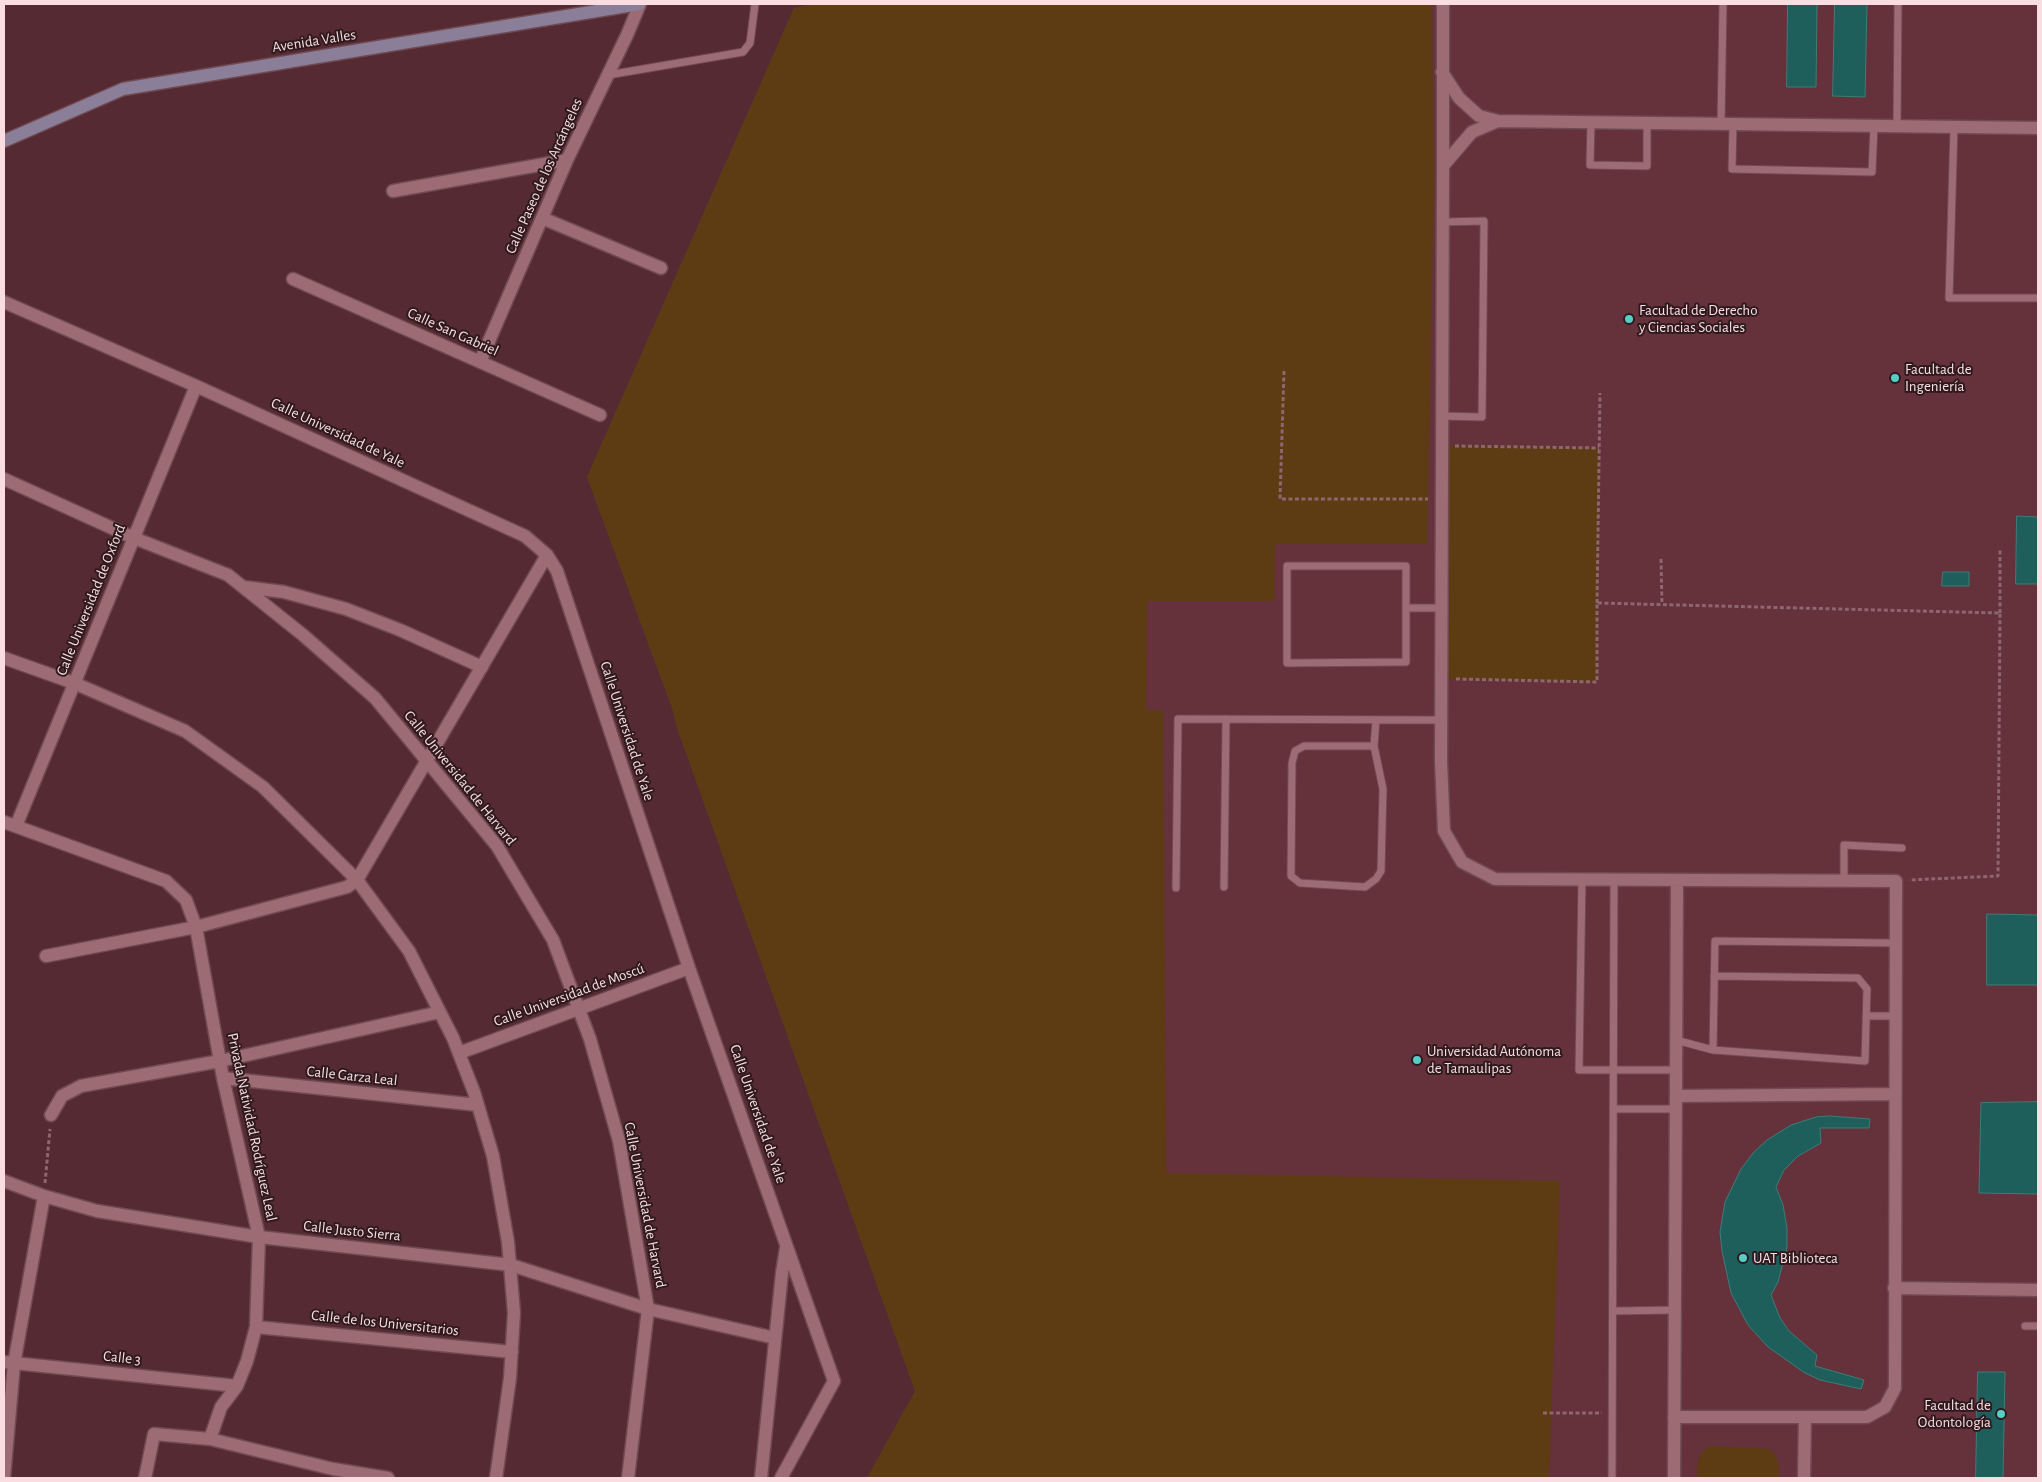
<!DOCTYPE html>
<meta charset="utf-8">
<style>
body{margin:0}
#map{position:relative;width:2042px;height:1482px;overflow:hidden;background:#562a33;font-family:"Alegreya Sans",sans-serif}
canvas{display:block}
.frame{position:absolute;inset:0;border:5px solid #fadde1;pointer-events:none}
</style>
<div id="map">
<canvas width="2042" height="1482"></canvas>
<div class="frame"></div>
</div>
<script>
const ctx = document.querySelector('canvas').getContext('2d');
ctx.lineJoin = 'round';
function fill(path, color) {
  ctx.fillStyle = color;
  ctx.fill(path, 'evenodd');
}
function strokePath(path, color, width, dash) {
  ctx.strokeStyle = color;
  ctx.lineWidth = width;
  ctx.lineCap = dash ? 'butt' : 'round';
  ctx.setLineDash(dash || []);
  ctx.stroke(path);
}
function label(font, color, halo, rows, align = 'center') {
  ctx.font = font + ' "Alegreya Sans",sans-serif';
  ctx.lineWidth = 4;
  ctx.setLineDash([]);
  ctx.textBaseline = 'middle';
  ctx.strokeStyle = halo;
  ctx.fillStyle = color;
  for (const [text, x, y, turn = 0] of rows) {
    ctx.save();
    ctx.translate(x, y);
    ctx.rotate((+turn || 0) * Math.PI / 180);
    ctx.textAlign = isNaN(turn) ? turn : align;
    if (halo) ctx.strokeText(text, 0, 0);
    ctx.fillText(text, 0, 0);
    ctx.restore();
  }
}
const built = new Path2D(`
 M812 4H2038V1478H867L915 1391 677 728 672 708 587 477 794 8Z`);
const green = new Path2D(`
 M812 4H1432L1434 182 1427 544H1275L1274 601H1147L1146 710H1163L1166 1173 1560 1181 1549 1478H867L915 1391 677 728 672 708 587 477 794 8Z
 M1441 445 1599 448 1597 682 1440 679Z
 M1709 1446 1769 1449C1779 1456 1779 1466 1779 1478H1697C1697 1464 1697 1455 1709 1446Z`);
const building = new Path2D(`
 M1788 4H1817L1816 87H1787Z
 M1835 4H1867L1865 97 1833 96Z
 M2017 516 2038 517V584H2016Z
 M1943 572H1969V586H1942Z
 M1987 914 2038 915V985H1987Z
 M2038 1102V1194L1979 1193 1981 1103Z
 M1830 1116 1870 1119 1869 1128H1820L1821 1143 1798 1156 1784 1170 1776 1187 1783 1205 1787 1228V1247L1778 1282 1771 1295 1780 1318 1789 1331 1817 1355 1815 1366 1864 1380 1861 1389 1820 1380 1805 1373 1768 1347 1748 1325 1731 1293 1722 1251 1720 1232 1725 1202 1741 1169 1754 1152 1767 1140 1791 1125 1816 1117Z
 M1978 1372H2005L2003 1478H1976Z`);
const path = new Path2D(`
 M1284 371 1280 499H1428
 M1455 446 1599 448
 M1661 559 1662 604
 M1597 603 1600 393
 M2000 613V550
 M1456 679 1597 682V603L2000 613 1998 876 1909 880
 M45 1183 50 1129
 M1543 1413H1602`);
const lane = new Path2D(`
 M608 75 743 52 750 43 755 4
 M1591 122 1590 165 1647 166V123
 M1721 124 1723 4
 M1733 124 1732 169 1872 172 1874 126
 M1897 126 1898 4
 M1954 127 1949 298H2038
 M1442 416 1482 417 1484 221 1443 222
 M1287 566H1406V662L1287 663Z
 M1406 608H1441
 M1374 746H1304L1295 751 1292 763 1291 876 1300 883 1365 887 1376 879 1381 871 1383 789 1374 746 1376 720
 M1582 879 1579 1070H1676
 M1844 881V845L1902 848
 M1224 887 1226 719
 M1176 888 1178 719 1440 720
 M1714 976 1858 978 1867 989 1865 1061 1713 1050 1715 941 1896 943
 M1866 1016H1896
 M1676 1040 1713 1050
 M1613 1109H1676
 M1613 1311 1675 1310
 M2025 1326H2038
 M1612 1478 1614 879`);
const street = new Path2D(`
 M1443 4V166
 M1442 72 1459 98 1479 116 1498 121
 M393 191 567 160
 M542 218 661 268
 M293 279 600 415
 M4 302 196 386 525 536 547 555 557 571 689 968 834 1381 781 1478
 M480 362 567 160 627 35 640 4
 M4 479 134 538 228 575 303 635 375 698 497 846 553 940 590 1039 619 1141 648 1309 628 1478
 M244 587 284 592 346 609 400 630 482 667
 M4 658 74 683 185 731 263 787 357 880 409 951 453 1038 474 1092 493 1156 508 1242 514 1313 510 1378 496 1478
 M4 822 166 881 186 900 196 927 223 1078 259 1237 256 1327 247 1361 237 1386 221 1407 210 1439
 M16 826 196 386
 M46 956 196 927 347 887 357 880 547 555
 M459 1053 689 968
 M223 1078 478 1105
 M1676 1096 1895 1094
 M51 1115 62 1096 81 1086 220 1061 440 1012
 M4 1181 44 1196 97 1211 259 1237 511 1265 648 1309 775 1338
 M1894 1288 2038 1290
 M256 1327 512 1352
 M4 1362 237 1386
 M1674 1417H1867L1885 1407 1895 1388 1896 881 1495 879 1462 862 1444 831 1441 761 1443 166 1472 132 1498 121 2038 128
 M4 1478 14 1364 44 1196
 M145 1478 154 1434 210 1439 333 1469 388 1478
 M761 1478 782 1273 786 1248
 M1674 1478 1677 880
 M1804 1478 1805 1418`);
const secondary = new Path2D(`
 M4 141 123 89 639 4`);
const markers = [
 [1629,319,5,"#55cec5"],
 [1895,378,5,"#55cec5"],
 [1417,1060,5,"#55cec5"],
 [1743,1258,5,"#55cec5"],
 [2001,1414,5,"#55cec5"]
];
const streetNames = [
 ["Avenida Valles",314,41,-9],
 ["Calle Paseo de los Arcángeles",544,176,-66],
 ["Calle San Gabriel",453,332,24],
 ["Calle Universidad de Yale",338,433,25],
 ["Calle Universidad de Oxford",91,600,-68],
 ["Calle Universidad de Yale",627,731,72],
 ["Calle Universidad de Harvard",460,778,51],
 ["Calle Universidad de Moscú",569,995,-20],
 ["Calle Garza Leal",352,1076,6],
 ["Calle Universidad de Yale",758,1114,71],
 ["Privada Natividad Rodríguez Leal",252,1127,78],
 ["Calle Universidad de Harvard",645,1205,79],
 ["Calle Justo Sierra",352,1231,6],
 ["Calle de los Universitarios",385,1323,6],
 ["Calle 3",122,1358,6]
];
const poiNames = [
 ["Facultad de Derecho",1639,310],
 ["y Ciencias Sociales",1639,327],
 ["Facultad de",1905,369],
 ["Ingeniería",1905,386],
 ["Universidad Autónoma",1427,1051],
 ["de Tamaulipas",1427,1068],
 ["UAT Biblioteca",1753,1258],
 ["Facultad de",1991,1405,"right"],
 ["Odontología",1991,1422,"right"]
];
fill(built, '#65313b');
fill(green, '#5d3c13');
fill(building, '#1e5f5b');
strokePath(building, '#3e7c78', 1);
strokePath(lane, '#704a52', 9);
strokePath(street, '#704a52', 15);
strokePath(secondary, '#704a52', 15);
strokePath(path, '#8d666e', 3, [4, 2.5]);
strokePath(lane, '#9d6b73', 7);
strokePath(street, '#9d6b73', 12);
strokePath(secondary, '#8b7e98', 12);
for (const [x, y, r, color] of markers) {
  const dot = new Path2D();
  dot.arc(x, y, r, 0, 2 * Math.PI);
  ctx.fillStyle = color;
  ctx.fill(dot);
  strokePath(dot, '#2e1a1e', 2);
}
label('15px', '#fadde1', '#2e1a1e', streetNames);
label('15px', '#fadde1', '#2e1a1e', poiNames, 'left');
</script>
